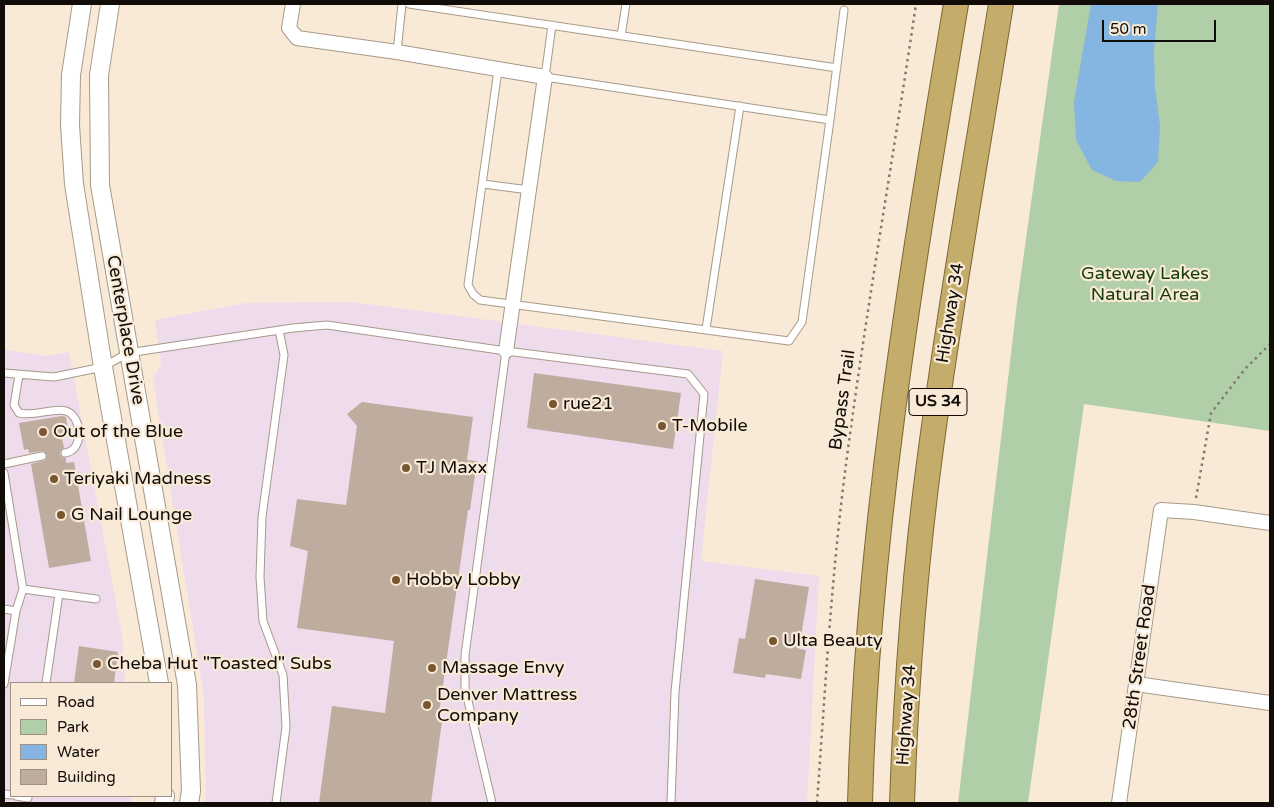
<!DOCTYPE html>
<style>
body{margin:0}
#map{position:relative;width:1274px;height:807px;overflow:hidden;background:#f8ead7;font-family:"Varela Round",sans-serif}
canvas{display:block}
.frame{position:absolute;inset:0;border:5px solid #110c07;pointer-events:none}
.legend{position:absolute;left:10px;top:682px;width:162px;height:115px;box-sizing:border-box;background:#f8ead7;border:1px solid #9c9184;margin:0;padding:6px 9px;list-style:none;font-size:15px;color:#110c07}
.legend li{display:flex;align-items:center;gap:10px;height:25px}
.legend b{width:25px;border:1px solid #9c9184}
.scale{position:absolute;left:1102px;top:20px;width:114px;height:22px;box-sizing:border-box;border:2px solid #110c07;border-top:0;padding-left:6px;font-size:15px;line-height:18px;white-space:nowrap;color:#110c07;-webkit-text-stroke:4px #f8ead7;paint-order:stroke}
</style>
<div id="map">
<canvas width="1274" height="807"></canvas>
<div class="frame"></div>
<ul class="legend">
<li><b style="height:6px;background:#fff"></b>Road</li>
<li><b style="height:14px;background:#b0cea8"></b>Park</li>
<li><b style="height:14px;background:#85b5e1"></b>Water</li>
<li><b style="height:14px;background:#bead9e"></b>Building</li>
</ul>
<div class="scale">50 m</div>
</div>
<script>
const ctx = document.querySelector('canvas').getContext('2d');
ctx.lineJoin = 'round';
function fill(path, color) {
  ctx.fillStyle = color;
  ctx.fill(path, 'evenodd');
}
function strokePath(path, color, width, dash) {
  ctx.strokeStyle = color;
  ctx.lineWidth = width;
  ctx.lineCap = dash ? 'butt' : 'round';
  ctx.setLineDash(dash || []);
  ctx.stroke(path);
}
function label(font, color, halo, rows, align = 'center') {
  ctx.font = font + ' "Varela Round",sans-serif';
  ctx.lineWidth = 4.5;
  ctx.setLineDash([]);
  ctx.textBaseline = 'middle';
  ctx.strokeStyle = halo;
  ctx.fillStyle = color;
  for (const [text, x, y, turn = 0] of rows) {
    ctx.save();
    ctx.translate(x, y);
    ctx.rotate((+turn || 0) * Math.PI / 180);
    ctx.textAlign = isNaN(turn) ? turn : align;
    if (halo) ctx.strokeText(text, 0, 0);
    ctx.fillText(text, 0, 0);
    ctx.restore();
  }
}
const commercial = new Path2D(`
 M352 302 723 351 701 561 819 576 807 803H206L204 697 153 380 161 364 155 320 246 303Z
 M4 350 48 356 69 352 122 634 125 683H11V796H132L131 803H4Z`);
const green = new Path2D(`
 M1059 4H1270V431L1084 404 1028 803H958L1017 303Z`);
const water = new Path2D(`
 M1091 4H1158L1154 51 1155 88 1160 126 1158 162 1140 182 1116 181 1092 170 1076 140 1074 102Z`);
const building = new Path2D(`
 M534 373 681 393 673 449 527 428Z
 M362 402 473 417 467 460 477 461 470 510H468L438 720 442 721 431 803H319L332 706 385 713 394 641 297 628 308 551 290 546 297 499 346 505 357 426 347 414Z
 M62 416 66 417 69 436 62 438 64 448 61 450 60 454 62 457 66 458V463L74 462 91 561 49 568 31 464 45 460 47 455 43 451 29 453 28 449 24 450 19 423Z
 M755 579 809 587 799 649 806 650 801 679 766 674 765 678 733 673 739 638 745 639Z
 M79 646 118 652 114 683H74Z`);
const path = new Path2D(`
 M1196 498 1211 413 1245 369 1270 344
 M817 803C825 693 831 582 845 472 865 316 893 160 916 4`);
const service = new Path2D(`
 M409 4 837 68
 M621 36 626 4
 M397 52 402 4
 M498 70 468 285 473 294 480 300 789 341 802 322 830 120 545 77 552 25
 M830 120 844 10
 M483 184 529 190
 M706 329 740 106
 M4 373 54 377 103 367 128 353 293 328 327 325 506 351 688 374 704 394 675 692 671 803
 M19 375 14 405 19 413C35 417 54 407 66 411 82 416 85 450 65 453
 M4 464 42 456
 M4 473 23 589 16 611 4 684
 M23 589 96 599
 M4 609 16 611
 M46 683 59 594
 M4 794 11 795
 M16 796 28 798V796
 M276 803 286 727 283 675 263 621 260 577 262 517 284 355 279 330
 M492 803 465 688V655L506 351`);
const minor = new Path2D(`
 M293 4 289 28 297 38 397 52 545 77 506 351
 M1136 684 1270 703
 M1119 803 1161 510 1194 512 1270 523`);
const tertiary = new Path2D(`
 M82 4 71 75 70 125 74 184 103 367 159 683
 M110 4 99 75 100 185 187 685 191 791 189 803
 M164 803 165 796`);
const trunk = new Path2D(`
 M860 803C867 534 912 269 956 4
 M902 803C906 685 915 565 931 448 951 299 977 152 1001 4`);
const markers = [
 [553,404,5,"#79572e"],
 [662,426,5,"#79572e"],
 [43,432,5,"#79572e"],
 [406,468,5,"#79572e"],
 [54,479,5,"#79572e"],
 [61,515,5,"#79572e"],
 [396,580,5,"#79572e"],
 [773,641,5,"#79572e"],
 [97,664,5,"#79572e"],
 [432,668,5,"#79572e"],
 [427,705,5,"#79572e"]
];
const shields = [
 [938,402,58]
];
const shieldNames = [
 ["US 34",938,402]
];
const parkNames = [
 ["Gateway Lakes",1145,274],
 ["Natural Area",1145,295]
];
const streetNames = [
 ["Highway 34",951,313,-81],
 ["Centerplace Drive",125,330,80],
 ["Bypass Trail",843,400,-82],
 ["28th Street Road",1140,657,-82],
 ["Highway 34",907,715,-86]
];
const poiNames = [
 ["rue21",563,404],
 ["T-Mobile",672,426],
 ["Out of the Blue",53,432],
 ["TJ Maxx",416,468],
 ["Teriyaki Madness",64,479],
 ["G Nail Lounge",71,515],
 ["Hobby Lobby",406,580],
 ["Ulta Beauty",783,641],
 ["Cheba Hut \"Toasted\" Subs",107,664],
 ["Massage Envy",442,668],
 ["Denver Mattress",437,695],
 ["Company",437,716]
];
fill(commercial, '#eedbec');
fill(green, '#b0cea8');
fill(water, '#85b5e1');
fill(building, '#bead9e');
strokePath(service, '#a79a89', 9);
strokePath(minor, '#a79a89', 16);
strokePath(tertiary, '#a79a89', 20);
strokePath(trunk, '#7c6730', 26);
strokePath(path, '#82796d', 2.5, [2.5, 4]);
strokePath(service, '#fff', 7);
strokePath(minor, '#fff', 14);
strokePath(tertiary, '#fff', 18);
strokePath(trunk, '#c4ac6b', 24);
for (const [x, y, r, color] of markers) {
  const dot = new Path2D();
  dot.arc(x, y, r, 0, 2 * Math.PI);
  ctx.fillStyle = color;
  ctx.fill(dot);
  strokePath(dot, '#f8ead7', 2);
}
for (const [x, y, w] of shields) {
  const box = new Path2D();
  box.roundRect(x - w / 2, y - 13.5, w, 27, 4);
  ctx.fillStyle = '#f8ead7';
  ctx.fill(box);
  strokePath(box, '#110c07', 1);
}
label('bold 16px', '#110c07', null, shieldNames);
label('18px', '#153b08', '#f8ead7', parkNames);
label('18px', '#110c07', '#f8ead7', streetNames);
label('18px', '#110c07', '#f8ead7', poiNames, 'left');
</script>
